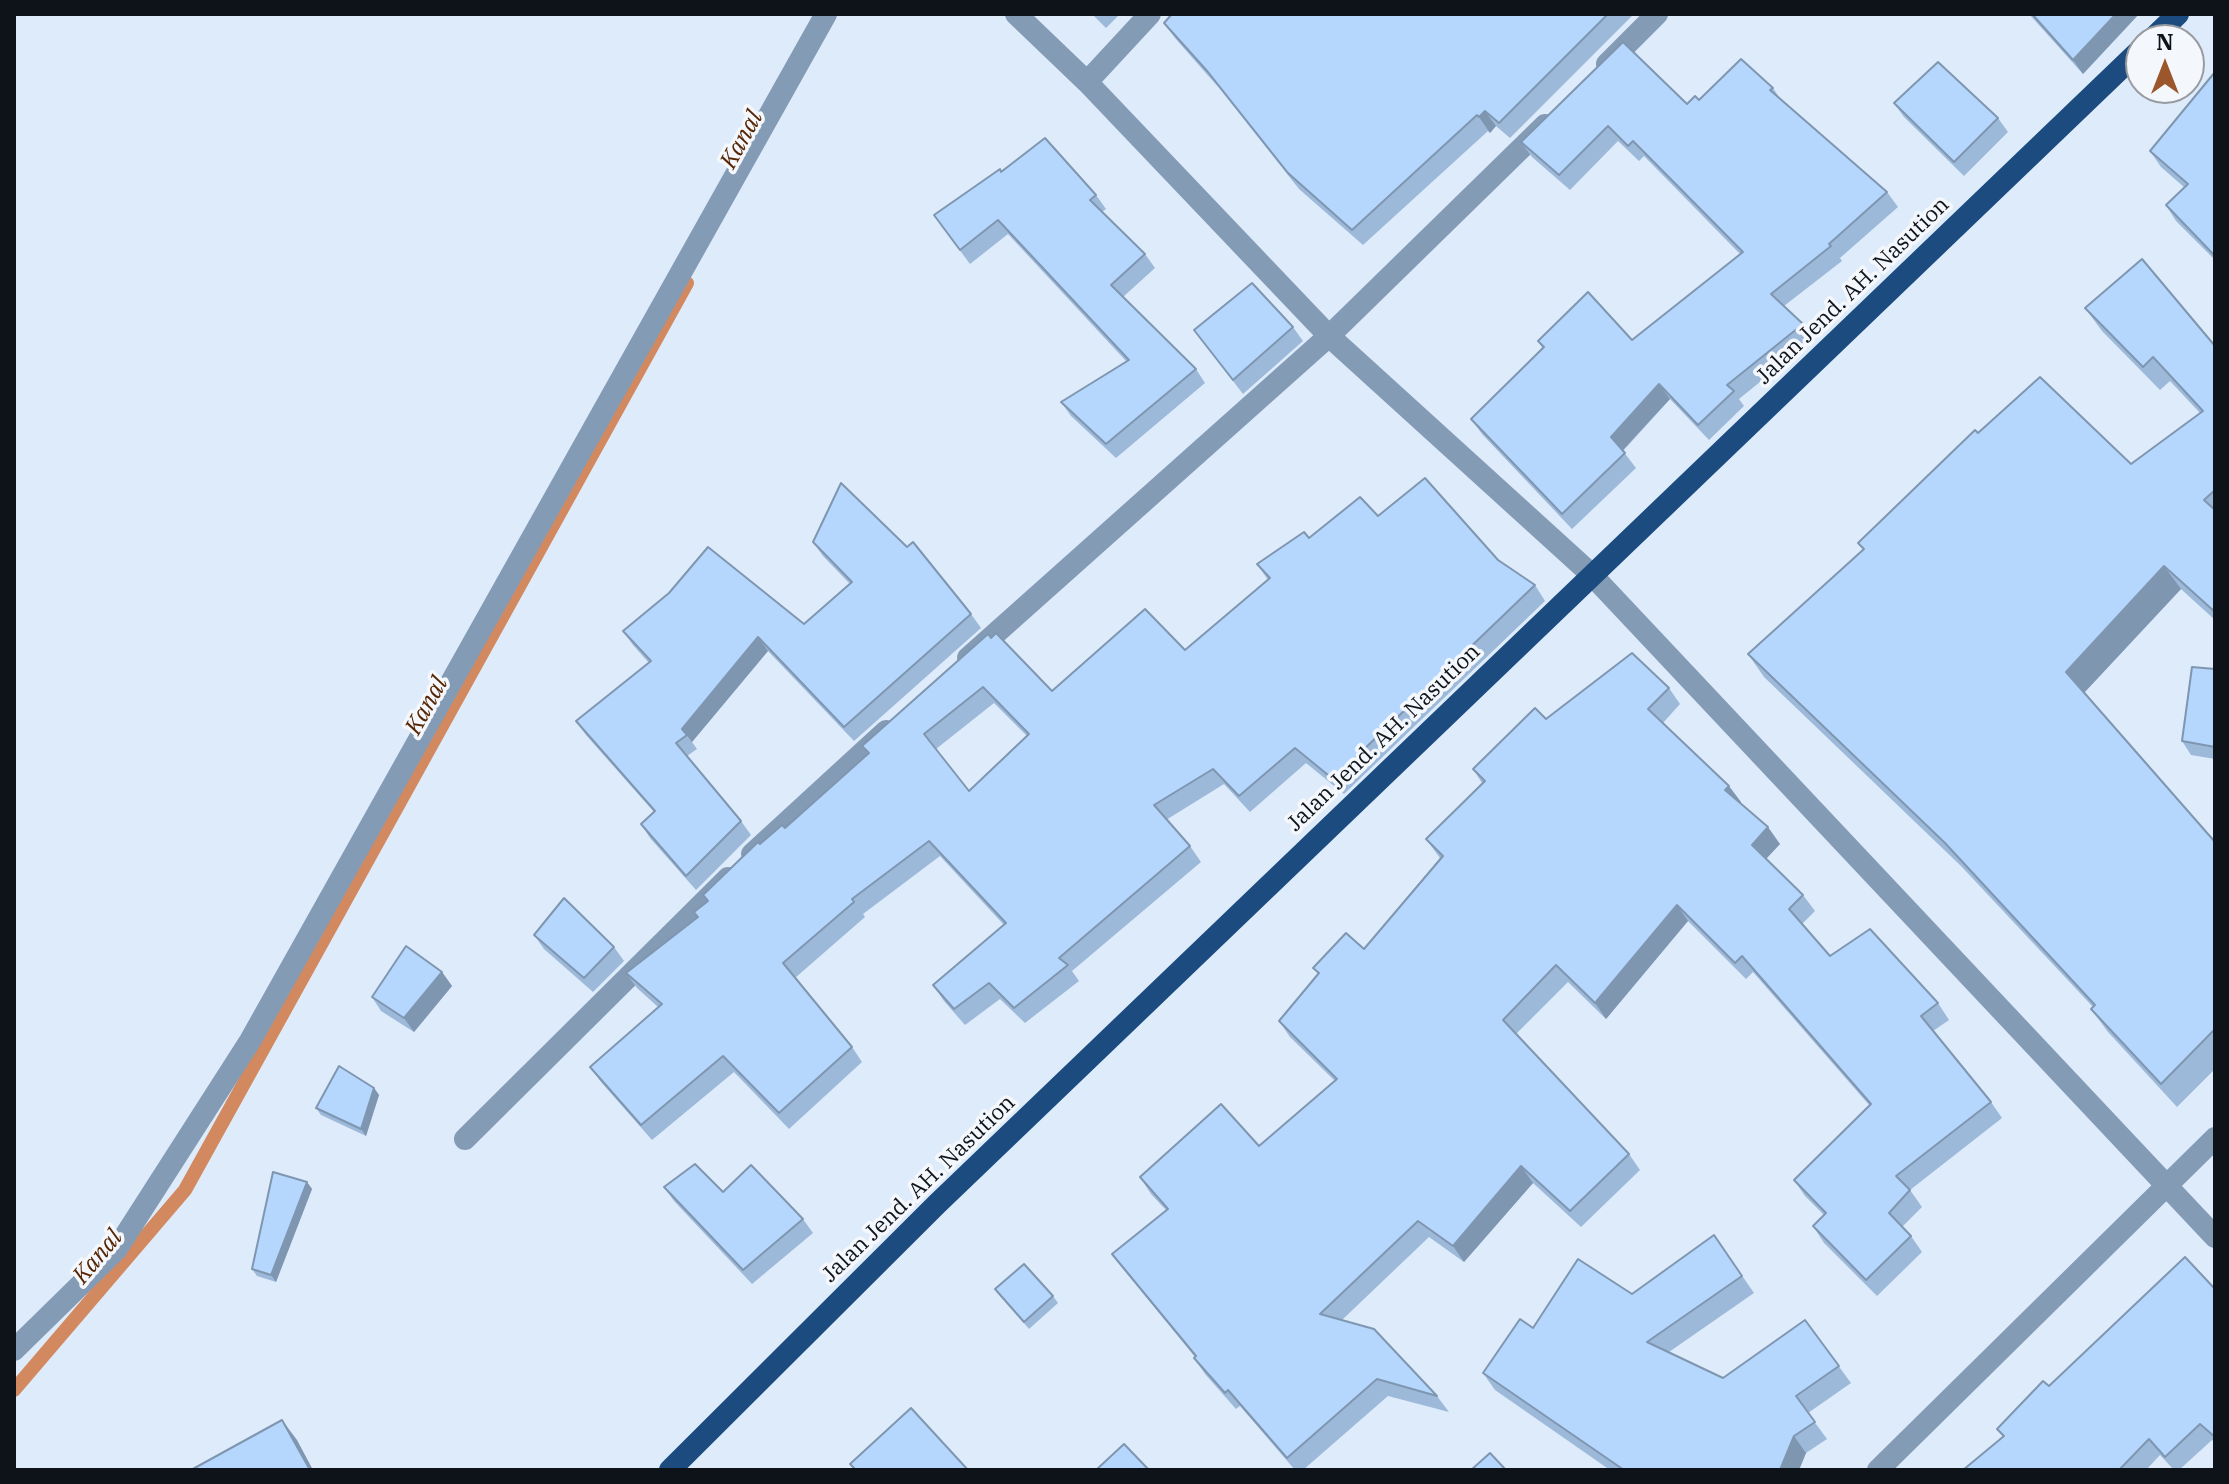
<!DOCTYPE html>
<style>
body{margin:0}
#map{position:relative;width:2229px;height:1484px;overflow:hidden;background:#deebfb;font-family:"IBM Plex Serif",serif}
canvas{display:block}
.frame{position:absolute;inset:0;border:16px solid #0d1319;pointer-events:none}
.north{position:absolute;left:2125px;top:24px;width:80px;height:80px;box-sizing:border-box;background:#f4f7fb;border:2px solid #989ca1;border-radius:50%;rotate:0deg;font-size:22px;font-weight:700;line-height:32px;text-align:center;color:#0d1319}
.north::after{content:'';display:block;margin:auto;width:28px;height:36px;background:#9c562b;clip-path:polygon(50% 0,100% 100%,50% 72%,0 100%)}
</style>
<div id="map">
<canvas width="2229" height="1484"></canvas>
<div class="frame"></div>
<div class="north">N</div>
</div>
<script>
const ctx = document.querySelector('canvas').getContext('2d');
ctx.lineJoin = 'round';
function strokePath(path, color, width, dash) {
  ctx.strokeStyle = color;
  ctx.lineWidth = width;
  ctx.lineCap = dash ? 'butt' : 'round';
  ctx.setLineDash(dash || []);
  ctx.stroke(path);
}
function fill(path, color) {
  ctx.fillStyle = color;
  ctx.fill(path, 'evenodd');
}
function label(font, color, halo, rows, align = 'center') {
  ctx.font = font + ' "IBM Plex Serif",serif';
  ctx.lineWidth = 7;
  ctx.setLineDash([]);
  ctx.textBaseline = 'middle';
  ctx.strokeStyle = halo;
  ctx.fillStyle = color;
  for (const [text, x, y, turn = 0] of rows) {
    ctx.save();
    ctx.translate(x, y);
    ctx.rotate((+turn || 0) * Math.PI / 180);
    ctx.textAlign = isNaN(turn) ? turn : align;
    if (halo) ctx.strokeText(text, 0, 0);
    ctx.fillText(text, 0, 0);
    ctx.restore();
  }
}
const stream = new Path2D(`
 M14 1390 185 1190 687 283`);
const minor = new Path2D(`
 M1016 14 1087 82 1329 336 1591 574 2215 1237
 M1607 64 1657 14
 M1087 82 1150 14
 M968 658 1329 336 1545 125
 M752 854 886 731
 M465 1139 728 878
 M14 1350 116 1250 250 1041 826 14
 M1878 1470 2215 1138`);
const trunk = new Path2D(`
 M2151 40 2178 14
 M670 1470 937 1204 2141 49`);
const wall = new Path2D(`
 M1092 14H1120L1106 28Z
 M1172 14H1634L1510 138 1496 126 1490 133 1488 131 1363 245 1299 189 1219 88 1175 38 1164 23Z
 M2029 14H2139L2083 74Z
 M2215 72V260L2176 221 2166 205 2184 187 2161 167 2150 151Z
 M1773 88 1781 100 1887 192 1898 207 1840 258 1842 261 1784 306 1803 324 1813 339 1739 399 1744 406 1709 440 1670 399 1623 451 1636 468 1572 529 1482 434 1471 419 1543 349 1538 341 1632 340 1740 254 1644 156 1639 161 1618 141 1570 190 1532 157 1521 142 1699 100Z
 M1894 103 1998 118 2008 132 1964 176 1904 117Z
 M1001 172 1096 195 1106 209 1102 212 1145 254 1155 268 1123 297 1196 369 1205 383 1116 458 1071 416 1061 402 1126 361 1008 234 970 264 944 229Z
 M2085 308 2215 346V620L2181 589 2084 693 2215 842V1069L2177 1107 2108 1032 2091 1009 2093 1007 1961 866 1764 677 1748 654 1863 550 1858 543 1978 433 2131 464 2200 413 2170 381 2160 390 2102 331Z
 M1293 327 1303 341 1243 394 1194 330Z
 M1378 516 1498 560 1535 585 1545 601 1344 794 1306 763 1250 812 1224 784 1166 820 1190 846 1201 862 1072 971 1079 981 1025 1023 1000 999 965 1025 944 1001 933 985 1004 925 940 856 863 914 865 917 795 978 852 1047 862 1062 789 1129 734 1072 652 1140 601 1082 590 1067 658 1007 637 988 626 973 698 918 694 912 708 901 703 895 760 844 785 828 868 754 862 746 991 638 1052 691 1185 650 1268 580 1257 564 1309 538ZM994 703 1027 736 969 791 936 749Z
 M813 542 971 614 981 628 854 741 768 651 692 742 697 749 687 756 741 821 751 835 696 890 650 838 641 824 654 812 586 735 576 721 649 663 633 645 623 631 804 624 850 584 823 556Z
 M2215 669V759L2191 755 2182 741Z
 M1669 688 1680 704 1663 723 1741 802 1740 803 1780 844 1766 859 1803 895 1815 911 1802 924 1830 956 1938 1003 1949 1020 1933 1031 1991 1102 2002 1118 1910 1190 1922 1207 1902 1227 1911 1236 1922 1252 1877 1296 1824 1243 1813 1226 1824 1215 1805 1196 1794 1180 1870 1106 1753 972 1746 979 1688 921 1606 1019 1568 982 1516 1034 1629 1154 1640 1170 1581 1227 1533 1183 1464 1262 1429 1237 1342 1320 1437 1396 1449 1412 1388 1396 1303 1470H1295L1240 1406 1236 1409 1205 1374 1194 1358 1195 1357 1124 1270 1112 1254 1166 1210 1151 1194 1140 1177 1259 1146 1335 1081 1290 1037 1279 1021 1318 974 1313 968 1364 949 1440 858 1426 839 1482 783 1473 769 1546 719Z
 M534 935 614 947 624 961 593 992 544 949Z
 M442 972 452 986 414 1032 381 1011 372 997Z
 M374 1088 379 1095 366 1136 321 1115 316 1108Z
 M307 1182 312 1189 276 1282 257 1276 252 1269Z
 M664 1187 723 1192 803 1219 813 1233 752 1284 674 1201Z
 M1714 1235 1754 1293 1669 1352 1723 1378 1805 1320 1851 1383 1808 1413 1827 1439 1806 1453 1799 1470H1610L1495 1390 1483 1373 1533 1328 1632 1294Z
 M995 1289 1053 1296 1058 1303 1029 1329Z
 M2215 1289V1443L2212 1440 2179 1470H2174L2160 1455 2146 1470H1963L2003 1437 1997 1429 2049 1386Z`);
const shadedWall = new Path2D(`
 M2116 14H2139L2083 74 2073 60Z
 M1485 111 1496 126 1490 133 1479 117Z
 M1659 384 1670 399 1621 452 1611 437Z
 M2164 566 2181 589 2082 695 2066 672Z
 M758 637 768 651 692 742 682 729Z
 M1729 786 1741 802 1737 806 1725 790Z
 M1768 827 1780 844 1764 861 1752 845Z
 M1677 905 1688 921 1606 1019 1595 1003Z
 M442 972 452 986 414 1032 404 1018Z
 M374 1088 379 1095 366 1136 361 1129Z
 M1521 1166 1533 1183 1464 1262 1453 1246Z
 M307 1182 312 1189 276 1282 271 1275Z
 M282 1420 297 1440 313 1470H310Z
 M1794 1436 1806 1453 1799 1470H1780Z`);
const building = new Path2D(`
 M1172 14H1608L1499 123 1485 111 1479 117 1477 115 1352 230 1288 173 1208 72 1164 23Z
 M2032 14H2116L2073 60Z
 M1623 42 1687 104 1695 96 1699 100 1741 59 1773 88 1770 90 1887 192 1829 244 1831 246 1771 294 1803 324 1727 385 1734 391 1698 425 1659 384 1611 437 1625 453 1562 514 1471 419 1544 347 1538 341 1588 292 1632 340 1743 252 1633 141 1628 146 1608 126 1559 175 1521 142Z
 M1938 62 1998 118 1954 162 1894 103Z
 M2215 72V256L2166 205 2188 184 2150 151Z
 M1045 138 1096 195 1090 200 1145 254 1111 285 1196 369 1106 444 1061 402 1129 360 998 220 960 250 934 215 1000 169 1001 172Z
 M2142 259 2215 346V490L2204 500 2215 510V612L2164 566 2066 672 2215 842V1029L2161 1084 2091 1009 2095 1005 1945 843 1748 654 1864 549 1858 543 1975 430 1978 433 2040 377 2131 464 2203 411 2153 357 2143 367 2085 308Z
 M1252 283 1293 327 1233 380 1194 330Z
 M1425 478 1498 560 1535 585 1333 779 1295 748 1239 796 1213 769 1154 805 1190 846 1059 958 1068 965 1014 1008 989 983 954 1009 933 985 1006 923 929 841 852 899 854 902 783 963 852 1047 779 1113 723 1056 641 1125 590 1067 662 1004 626 973 698 917 694 912 708 901 703 895 758 842 760 844 782 825 785 828 869 753 862 746 988 634 991 638 996 633 1052 691 1145 609 1185 650 1270 578 1257 564 1304 532 1309 538 1360 497 1378 516ZM983 687 1029 734 969 791 924 734Z
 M841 483 907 547 913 542 971 614 844 727 758 637 682 729 687 735 676 743 741 821 686 876 641 824 655 811 576 721 651 661 623 631 669 593 708 547 804 624 852 582 813 542Z
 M1632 653 1669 688 1648 709 1729 786 1725 790 1768 827 1752 845 1803 895 1789 909 1830 956 1870 929 1938 1003 1921 1016 1991 1102 1896 1176 1910 1190 1889 1213 1911 1236 1866 1280 1813 1226 1826 1213 1794 1180 1871 1104 1742 956 1735 963 1677 905 1595 1003 1556 965 1503 1020 1629 1154 1570 1211 1521 1166 1453 1246 1418 1221 1320 1314 1374 1329 1437 1396 1377 1379 1287 1458 1228 1390 1225 1393 1194 1358 1196 1356 1112 1254 1168 1209 1140 1177 1221 1104 1259 1146 1337 1079 1279 1021 1319 973 1313 968 1346 933 1364 949 1443 856 1426 839 1485 781 1473 769 1535 708 1546 719Z
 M2192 667 2215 669V747L2182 741Z
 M564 898 614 947 584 978 534 935Z
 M406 946 442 972 404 1018 372 997Z
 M339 1066 374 1088 361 1129 316 1108Z
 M695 1164 723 1192 751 1165 803 1219 743 1270 664 1187Z
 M273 1172 307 1182 271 1275 252 1269Z
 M1714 1235 1742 1276 1647 1342 1723 1378 1805 1320 1839 1366 1796 1396 1815 1422 1794 1436 1780 1470H1624L1483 1373 1520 1319 1533 1328 1578 1259 1632 1294Z
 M2185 1257 2215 1289V1437L2200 1424 2165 1457 2149 1439 2119 1470H1963L2004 1436 1997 1429 2043 1381 2049 1386Z
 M1024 1264 1053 1296 1024 1322 995 1289Z
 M911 1408 968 1470H856L850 1464Z
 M282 1420 310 1470H191Z
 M1124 1444 1149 1470H1096Z
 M1490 1453 1506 1470H1471Z`);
const streetNames = [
 ["Jalan Jend. AH. Nasution",1853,291,-44],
 ["Jalan Jend. AH. Nasution",1384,738,-44],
 ["Jalan Jend. AH. Nasution",919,1189,-44]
];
const waterNames = [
 ["Kanal",742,140,-61],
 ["Kanal",427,706,-61],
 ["Kanal",98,1257,-50]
];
strokePath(stream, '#d3895f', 14);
strokePath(minor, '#849bb6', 22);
strokePath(trunk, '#1c4c7f', 22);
fill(wall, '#9db9da');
fill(shadedWall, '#7f96b1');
fill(building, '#b6d7fd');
strokePath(building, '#7f96b1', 2);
label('22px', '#0d1319', '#f4f7fb', streetNames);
label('italic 24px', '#552504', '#f4f7fb', waterNames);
</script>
